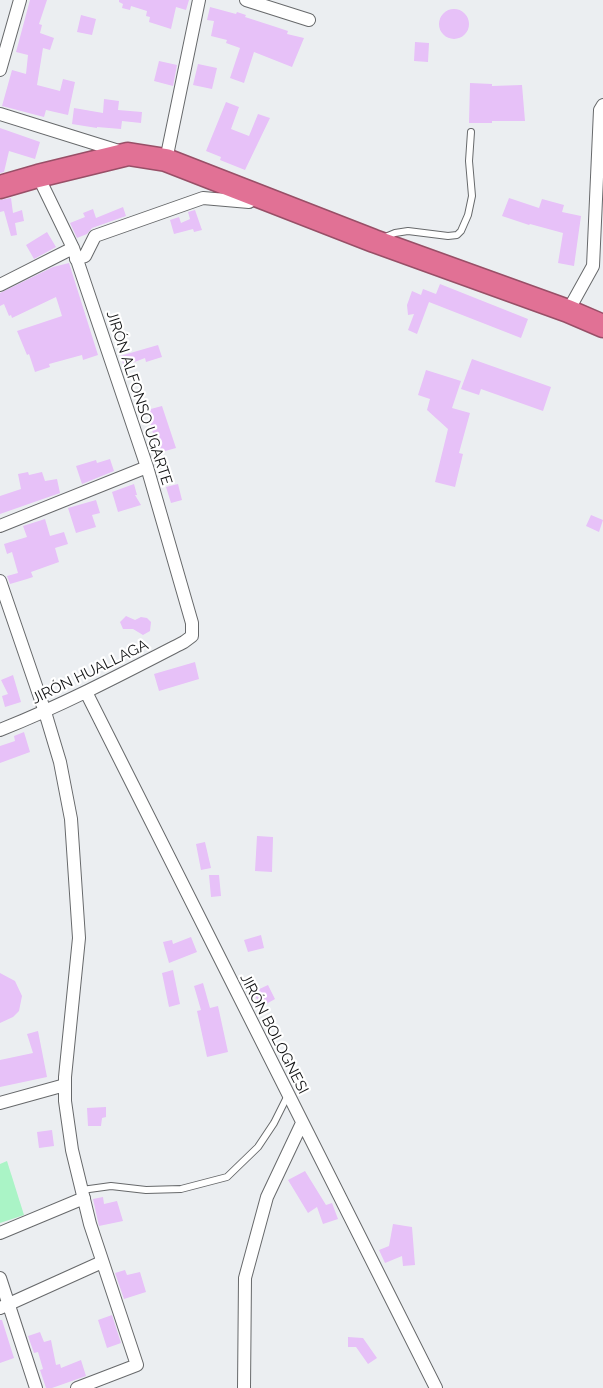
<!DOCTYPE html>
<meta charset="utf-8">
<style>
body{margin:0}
canvas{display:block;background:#ebeef1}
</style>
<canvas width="603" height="1388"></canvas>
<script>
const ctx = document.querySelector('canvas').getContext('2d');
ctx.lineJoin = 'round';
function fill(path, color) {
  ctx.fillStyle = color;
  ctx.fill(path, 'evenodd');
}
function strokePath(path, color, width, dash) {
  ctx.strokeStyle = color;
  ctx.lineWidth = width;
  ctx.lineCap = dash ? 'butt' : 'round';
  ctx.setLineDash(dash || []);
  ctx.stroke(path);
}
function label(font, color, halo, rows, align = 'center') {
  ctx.font = font + ' Raleway,sans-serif';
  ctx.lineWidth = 4.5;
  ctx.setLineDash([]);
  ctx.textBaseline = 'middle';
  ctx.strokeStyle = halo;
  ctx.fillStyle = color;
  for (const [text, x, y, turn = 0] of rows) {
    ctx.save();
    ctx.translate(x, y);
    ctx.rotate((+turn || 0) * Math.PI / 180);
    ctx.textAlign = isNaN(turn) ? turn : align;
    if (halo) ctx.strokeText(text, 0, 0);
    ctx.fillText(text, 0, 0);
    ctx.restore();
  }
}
const green = new Path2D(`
 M7 1161 24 1215 0 1223V1164Z`);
const building = new Path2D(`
 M30 0H47L39 24 42 25 40 33 54 38 50 50 43 48 37 85 60 91 63 79 75 82 68 115 46 110 44 117 2 106 12 70 26 74 28 55 16 52Z
 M119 0H189L186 10 176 7 171 29 149 22 150 17 146 16 147 11 131 6 130 10 122 8 123 4 119 2Z
 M210 7 236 14 237 12 246 15 245 17 276 27 288 31 287 34 304 38 292 67 254 52 244 83 230 78 240 48 226 43 227 40 211 36 214 21 207 20Z
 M439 24a15 15 0 1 1 30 0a15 15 0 1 1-30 0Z
 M81 15 96 19 92 35 77 32Z
 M415 42 429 43 428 62 414 61Z
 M159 61 177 65 173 86 154 81Z
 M198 64 217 68 212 89 193 85Z
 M470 83 492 84V86L522 85 525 121H492V123H469Z
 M104 99 119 101 118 110 142 112 141 123 122 121 121 129 97 127V128L72 124 74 108 103 113Z
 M226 102 239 107 231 129 249 136 258 114 270 118 245 170 220 160 221 157 206 151Z
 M0 128 40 142 35 159 9 151 4 172 0 173Z
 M11 198 13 213 22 210 24 221 15 223 17 235 11 236 4 211 0 212V200Z
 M509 198 539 208 542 199 564 205 562 212 581 216 574 266 558 263 563 233 530 224 529 225 502 216Z
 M123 207 126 216 92 228 87 234 77 238 70 223 85 217 83 213 93 209 96 218Z
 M195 210 202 230 194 232 193 229 174 234 170 220 179 217 181 223 190 219 188 212Z
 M47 232 56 247 34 259 26 245Z
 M69 263 98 355 83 360 82 355 49 364 50 367 35 372 29 354 27 355 17 331 62 316 56 297 12 318 11 315 9 316 4 304 0 306V293L53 267Z
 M440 284 528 319 521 338 429 302 417 334 408 330 414 314 408 315 407 305 412 291 421 295 423 289 436 294Z
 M158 345 162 357 146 362 145 358 124 366 120 356Z
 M472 359 551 387 543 411 481 389 479 395 461 389Z
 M426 370 461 381 452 408 470 413 459 453 463 454 455 487 435 482 448 429 427 410 430 399 418 395Z
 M162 406 176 448 158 453 147 410Z
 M110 459 114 471 82 484 76 466 96 460 97 463Z
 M28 472 29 475 42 472 45 481 57 479 60 493 0 514V496L21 489 18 474Z
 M134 484 137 495H135L141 505 118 512 112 492Z
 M178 484 182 500 171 503 166 487Z
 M96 500 100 513 92 515 96 527 76 533 68 508Z
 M591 515 603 520 599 532 586 526Z
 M45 519 50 536 64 532 68 544 55 548 59 562 31 572 33 577 27 579 10 584 7 576 18 573 12 552 7 554 4 544 27 537 23 526Z
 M126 616 135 620 141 617 147 618 151 622 150 631 143 635 133 629H123L120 622Z
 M195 662 199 679 159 691 154 674Z
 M13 675 21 702 5 707 2 696 8 694 1 680Z
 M24 732 30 752 0 763V746L15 741 14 736Z
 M257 836 273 837 272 872 255 871Z
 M205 842 211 868 201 870 196 844Z
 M209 875H219L221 896 211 897Z
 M261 935 264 948 248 952 244 940Z
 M191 937 197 952 169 963 163 942 172 940 173 944Z
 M173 970 180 1004 169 1007 162 973Z
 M0 973 15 981 22 996 19 1011 13 1017 0 1023Z
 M203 983 210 1008 218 1006 228 1052 207 1057 197 1011 201 1010 194 986Z
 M268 985 275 999 261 1007 253 992Z
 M38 1031 47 1077 0 1087V1060L33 1053 27 1034Z
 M106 1107V1117L102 1118 101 1126H88L87 1108Z
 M52 1130 54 1146 39 1148 37 1132Z
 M305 1171 326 1205 332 1203 338 1219 323 1224 317 1207 308 1213 288 1180Z
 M103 1197 104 1204 117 1201 123 1221 99 1226 93 1199Z
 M393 1224 412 1227 415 1265 403 1266 402 1256 385 1263 379 1250 389 1246Z
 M125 1270 127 1275 140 1272 146 1292 124 1299 115 1273Z
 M112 1315 121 1343 107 1348 98 1320Z
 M0 1320H2L14 1358 0 1363Z
 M40 1332 44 1342 51 1340 56 1365 60 1364 61 1368 81 1360 86 1376 52 1388H46L40 1370 43 1369 38 1352 34 1353 28 1336Z
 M348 1337 363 1338 377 1358 368 1364 356 1347H348Z`);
const lane = new Path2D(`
 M383 238 395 233 408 231 448 236 457 235 461 231 468 215 472 196 469 161 471 132
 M82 1190 111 1186 146 1190 181 1189 227 1177 258 1147 274 1123 288 1095`);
const street = new Path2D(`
 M246 0 309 20
 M0 70 20 0
 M0 114 122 152
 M166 160 199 0
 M76 259 85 256 95 236 203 198 249 202 255 197
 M0 285 73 248
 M568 311 593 266 600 110 603 105
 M0 526 147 467
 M0 581 45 712 60 762 71 819 79 938 65 1077V1101L72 1150 90 1224 137 1365 77 1388
 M86 692 436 1388
 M0 730C63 705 124 673 184 642L192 636V623L147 467 73 248 38 176
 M0 1103 65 1085
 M0 1233 84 1198
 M0 1278 36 1388
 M0 1308 102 1262
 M244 1388 245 1278 267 1197 302 1123`);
const highway = new Path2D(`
 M0 187 38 176 128 154 166 160 374 241 568 311 603 326`);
const streetNames = [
 ["JIRÓN ALFONSO UGARTE",139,398,72],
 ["JIRÓN HUALLAGA",90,672,-26],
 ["JIRÓN BOLOGNESI",274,1034,63]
];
fill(green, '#aaf4c6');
fill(building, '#e7c1f8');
strokePath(lane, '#67696b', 8);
strokePath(street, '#67696b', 14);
strokePath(highway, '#984f67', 25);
strokePath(lane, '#fff', 6);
strokePath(street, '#fff', 12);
strokePath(highway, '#e17195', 22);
label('15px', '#0f1011', '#fff', streetNames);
</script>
